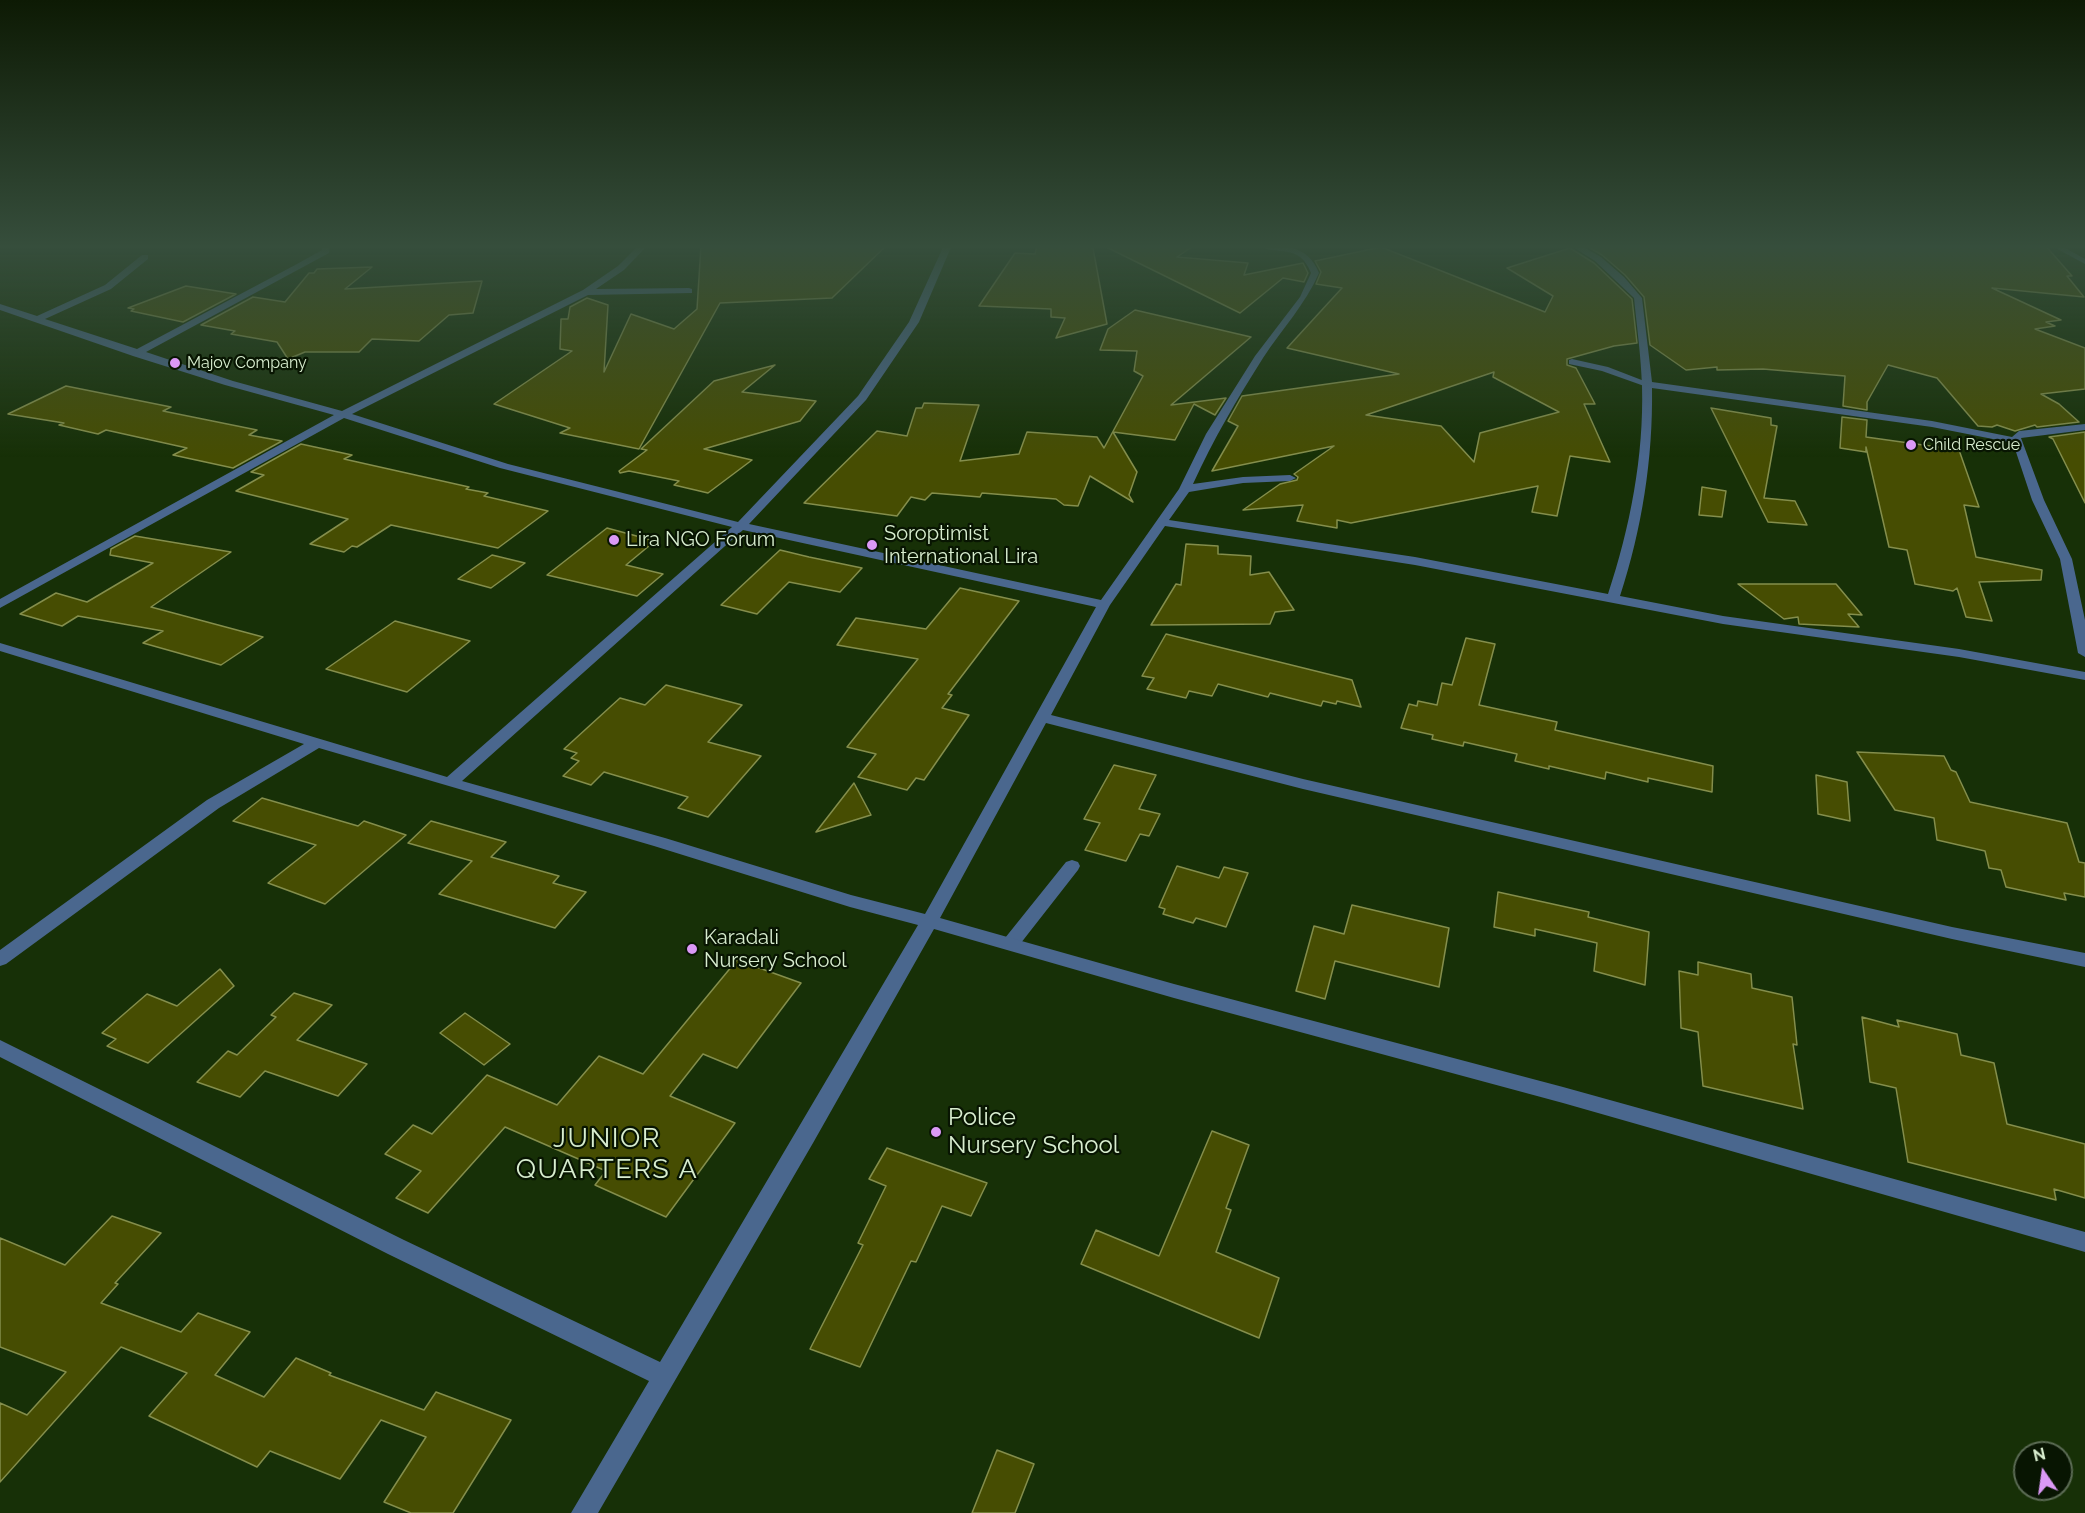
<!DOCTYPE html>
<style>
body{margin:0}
#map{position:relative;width:2085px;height:1513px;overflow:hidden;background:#173007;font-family:Raleway,sans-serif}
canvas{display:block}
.north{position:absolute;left:2013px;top:1441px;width:60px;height:60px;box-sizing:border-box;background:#081502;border:2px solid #5b6b54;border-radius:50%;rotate:347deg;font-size:16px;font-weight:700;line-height:24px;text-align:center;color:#d8edcf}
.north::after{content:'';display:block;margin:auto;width:21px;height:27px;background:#db99f6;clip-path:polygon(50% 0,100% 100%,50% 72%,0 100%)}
</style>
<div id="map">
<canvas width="2085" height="1513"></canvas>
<div class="north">N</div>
</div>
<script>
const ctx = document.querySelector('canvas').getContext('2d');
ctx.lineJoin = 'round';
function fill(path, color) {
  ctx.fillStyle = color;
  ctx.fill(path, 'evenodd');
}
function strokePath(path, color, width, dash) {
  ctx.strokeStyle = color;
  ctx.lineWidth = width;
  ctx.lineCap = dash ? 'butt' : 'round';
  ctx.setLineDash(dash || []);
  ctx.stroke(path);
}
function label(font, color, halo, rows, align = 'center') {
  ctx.font = font + ' Raleway,sans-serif';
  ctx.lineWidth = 4.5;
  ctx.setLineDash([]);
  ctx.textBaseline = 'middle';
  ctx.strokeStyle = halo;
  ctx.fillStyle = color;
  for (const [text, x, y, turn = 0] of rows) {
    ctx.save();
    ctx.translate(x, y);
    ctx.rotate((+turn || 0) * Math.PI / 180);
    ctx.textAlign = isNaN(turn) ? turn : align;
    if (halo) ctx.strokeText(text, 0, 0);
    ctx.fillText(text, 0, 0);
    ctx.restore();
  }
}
const building = new Path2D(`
 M701 245H887L832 298 720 303 639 449 560 433 570 428 494 404 572 351 560 349 561 319H568L570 307 587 298 608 305 604 372 631 314 674 329 697 309Z
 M1037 245H1075L1093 248 1107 324 1056 338 1065 318 1051 317V309L979 306 1015 253 1035 254Z
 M1102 245H1195L1177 257 1248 263 1244 275 1303 263 1308 273 1304 282 1283 278 1240 313Z
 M1585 245H2045L2072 276H2067L2084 297 1992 288 2061 320 2046 322 2055 326 2035 329 2085 348V389L2041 394 2059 404 2079 422 2037 427 2035 425 2015 431 1997 425 1992 427 1978 426 1937 378 1888 365 1867 402V410L1843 406 1845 376 1763 369 1717 370V367L1686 370 1650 345 1644 297 1625 275 1602 255Z
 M1381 247 1545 312 1553 296 1507 268 1570 248 1594 263 1632 299 1637 343 1614 346 1567 359V365L1576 368 1595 404H1584L1610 462 1570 456 1557 516 1532 512 1538 486 1351 523 1337 520V528L1297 521 1303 505 1243 510 1280 484 1297 480 1298 477 1294 474 1334 446 1212 471 1238 426 1228 421 1242 396 1399 374 1287 348 1342 288 1316 284 1321 272 1315 261ZM1494 372 1493 377 1559 412 1480 433 1474 462 1441 426 1366 415Z
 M372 267 345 289 482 281 473 313 449 315 419 341 372 339 359 352H305L288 359 277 342 231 334 235 331 201 325 253 297 285 302 309 273H314L317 269Z
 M186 286 236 294 183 322 131 311 134 309 128 308Z
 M1135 310 1251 337 1171 405 1226 398 1215 415 1194 404 1175 440 1113 432 1137 472 1129 495 1133 502 1090 476 1078 506 1064 505 1056 499 982 493 980 497 932 493 925 500 911 497 897 516 804 503 877 431 907 436 916 408H922L924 403 979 405 960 461 1019 454 1027 432 1097 437 1104 448 1143 376 1134 371 1137 351 1100 350 1108 329Z
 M775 365 742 392 816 401 800 421 704 449 752 460 708 493 674 485 679 481 629 471 620 473 619 471 647 450 641 449 714 381Z
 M66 386 171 407 163 411 257 430 249 435 282 441 233 468 173 455 187 448 106 430 98 434 59 425 64 423 8 414Z
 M1711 408 1771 418V425L1777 426 1764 498 1795 501 1807 525 1768 522Z
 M1842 417 1867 420 1866 437 1959 450 1979 507 1964 505 1976 557 2042 570 2041 580 1979 582 1992 621 1966 617 1957 588 1953 591 1915 584 1907 550 1889 547 1866 447V452L1840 448Z
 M2085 432V503L2053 439 2049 437Z
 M301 444 352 455 344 459 469 487 466 489 488 493 484 496 548 511 498 548 391 525 357 547 352 546 344 552 310 544 348 519 236 491 264 475 251 472Z
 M1702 487 1726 491 1722 517 1699 515Z
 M607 528 655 541 626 565 663 574 637 596 547 575Z
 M135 536 231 552 151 607 263 637 221 665 143 643 163 631 78 616 62 626 20 614 56 593 87 602 153 563 110 555 111 549Z
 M1186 544 1218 546V554L1251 556 1250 575 1269 572 1294 610 1275 612 1270 624 1151 625 1176 584 1181 585Z
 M780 550 809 557 862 568 840 592 789 582 757 614 721 605Z
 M492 555 525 563 491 588 458 579Z
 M1738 584H1836L1862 615 1848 614 1859 627 1799 624 1798 617 1784 619Z
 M960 588 1019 601 948 694 952 695 942 708 969 715 924 780 916 778 907 790 858 777 876 754 847 747 918 659 837 645 856 618 926 629Z
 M395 621 470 641 407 692 326 669Z
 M1166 634 1352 680 1361 707 1337 701 1336 704 1323 701 1321 706 1270 693 1268 697 1218 684 1212 696 1189 691 1186 698 1147 689 1154 678 1142 676Z
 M1466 638 1495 644 1479 705 1557 722 1555 730 1713 766 1712 792 1648 778V782L1606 772 1605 779 1549 766V769L1515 761 1517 754 1464 742 1463 746 1432 739 1433 735 1401 728 1409 704 1417 706 1418 701 1437 705 1442 683 1452 685Z
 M666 685 742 705 708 742 761 756 708 817 678 808 688 797 604 772 591 785 563 776 579 761 571 758 577 753 564 749 620 698 645 705Z
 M1857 752 1944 756 1951 770 1956 772 1970 802 2067 823 2079 862 2085 863V897L2064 893 2066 900 2006 887 2001 870 1989 868 1985 851 1937 840 1934 818 1895 810Z
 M1114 765 1156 775 1139 809 1160 814 1149 836 1140 834 1126 861 1085 850 1100 823 1084 819Z
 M1816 775 1847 782 1850 821 1818 814Z
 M854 783 871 815 816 832Z
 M262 798 358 826 364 821 406 835 325 904 268 883 316 845 233 821Z
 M431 821 506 842 491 857 559 876 553 883 586 892 555 928 439 894 472 861 408 843Z
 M1177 866 1219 878 1224 867 1248 873 1226 927 1196 918 1193 923 1163 914 1165 909 1159 907Z
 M1498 892 1589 912 1588 917 1649 932 1645 985 1594 971 1597 943 1535 929V936L1494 927Z
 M1352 905 1449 928 1439 987 1335 961 1325 999 1296 991 1314 926 1344 934Z
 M737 960 801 983 737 1068 703 1054 670 1096 735 1123 666 1217 595 1185 606 1171 505 1127 428 1213 396 1198 421 1171 385 1154 413 1125 432 1134 487 1075 557 1105 599 1056 643 1074Z
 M1698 962 1751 974 1752 988 1792 997 1797 1045 1793 1044 1803 1109 1703 1086 1698 1032 1681 1028 1679 971 1698 975Z
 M220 969 234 986 148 1063 107 1046 116 1039 102 1033 147 994 177 1006Z
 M294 993 332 1005 297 1040 367 1064 338 1096 265 1071 240 1097 197 1082 228 1051 237 1055 276 1017 271 1015Z
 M465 1013 510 1044 484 1065 440 1033Z
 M1862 1017 1899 1027 1897 1020 1957 1034 1961 1055 1994 1063 2007 1124 2085 1144V1198L2054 1189 2056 1200 1908 1162 1896 1088 1870 1082Z
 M1212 1131 1249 1145 1226 1208 1231 1210 1216 1252 1279 1278 1259 1338 1081 1264 1096 1230 1159 1256Z
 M887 1148 987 1183 971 1216 942 1206 916 1262 911 1261 860 1367 810 1349 863 1245 858 1243 886 1186 869 1179Z
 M112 1216 161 1233 115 1283 118 1284 101 1303 181 1332 198 1313 250 1332 215 1375 264 1397 296 1358 331 1373 329 1375 424 1410 436 1392 511 1420 453 1513H411L384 1502 426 1437 381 1420 340 1479 270 1451 257 1467 149 1416 187 1373 121 1347 0 1482V1403L27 1415 66 1372 0 1347V1238L65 1265Z
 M997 1450 1034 1464 1015 1513H972Z`);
const service = new Path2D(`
 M1572 359 1608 367 1652 384 1647 387 1602 371 1569 364V360Z
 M1072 860 1078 862 1080 866 1078 870 1017 948 1011 950 1005 948 1002 943 1005 938 1066 862Z`);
const minor = new Path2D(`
 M321 245H330L329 253 146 352 233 381 342 411 583 290 618 266 639 245H648L624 270 596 289 689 288 692 289V293L588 295 352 414 508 464 738 522 858 396 909 322 944 245H952L919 322 866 400 749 524 1101 600 1179 489 1206 434 1255 356 1300 297 1311 273C1299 242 1278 257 1257 245 1284 245 1308 245 1319 273 1305 305 1282 329 1263 358 1237 399 1213 440 1193 484L1243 477 1290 475 1296 478 1290 481 1243 483 1189 492 1169 520 1415 557 1608 594C1630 528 1644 456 1642 386 1641 357 1637 327 1634 298L1595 261 1570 245H1580L1601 257 1624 277 1642 298 1652 382 1932 421 2012 437 2019 431 2085 424V430L2021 438 2044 500 2072 559 2085 620V657L2078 653 2060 559 2032 500 2013 443 1932 427 1652 388C1653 459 1642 529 1620 596L1723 616 1959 649 2085 672V680L1959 657 1723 624 1415 565 1165 526 1110 605 1051 715 1303 779 1952 927 2085 953V967L1952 939 1303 789 1046 723 940 918 1174 984 1563 1087 2085 1232V1252L1563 1103 1174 998 934 929 813 1143 598 1513H571L649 1381 388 1254 0 1057V1040L404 1240 660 1362 918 925 850 907 654 846 319 748 219 808 6 964 0 966V950L207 800 304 744 0 651V643L447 777 732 527 500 468 344 418 0 608V599L334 415 225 385 133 356 0 310V304L37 316 105 285 142 255H148V259L111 289 45 319 137 349 297 264 322 250ZM743 530 1096 607 925 914 851 895 665 838 462 781Z
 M2050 245H2060L2085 259V264Z`);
const markers = [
 [175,363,6,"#db99f6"],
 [1911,445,6,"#db99f6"],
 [614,540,6,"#db99f6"],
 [872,545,6,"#db99f6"],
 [692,949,6,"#db99f6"],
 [936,1132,6,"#db99f6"]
];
const farPoinames = [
 ["Majov Company",187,363],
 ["Child Rescue",1923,445]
];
const poiNames = [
 ["Soroptimist",884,534],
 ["International Lira",884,557],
 ["Lira NGO Forum",626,540],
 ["Karadali",704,938],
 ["Nursery School",704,961]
];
const nearPoinames = [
 ["Police",948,1118],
 ["Nursery School",948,1146]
];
const nearQuarternames = [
 ["JUNIOR",607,1139],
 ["QUARTERS A",607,1170]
];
fill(building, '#464d02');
strokePath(building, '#848e4c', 1.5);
fill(service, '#4a678e');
fill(minor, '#4a678e');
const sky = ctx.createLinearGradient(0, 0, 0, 457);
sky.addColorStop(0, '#0d1a04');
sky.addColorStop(0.54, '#364e3c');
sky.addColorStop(1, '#364e3c00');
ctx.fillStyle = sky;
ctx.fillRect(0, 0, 2085, 457);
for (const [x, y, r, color] of markers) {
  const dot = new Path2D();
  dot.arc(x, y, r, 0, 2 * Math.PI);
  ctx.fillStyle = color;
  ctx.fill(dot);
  strokePath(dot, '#081502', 2);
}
label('16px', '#d8edcf', '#081502', farPoinames, 'left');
label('20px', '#d8edcf', '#081502', poiNames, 'left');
label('24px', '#d8edcf', '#081502', nearPoinames, 'left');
ctx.letterSpacing = '1.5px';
label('27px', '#d8edcf', '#081502', nearQuarternames);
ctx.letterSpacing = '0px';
</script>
